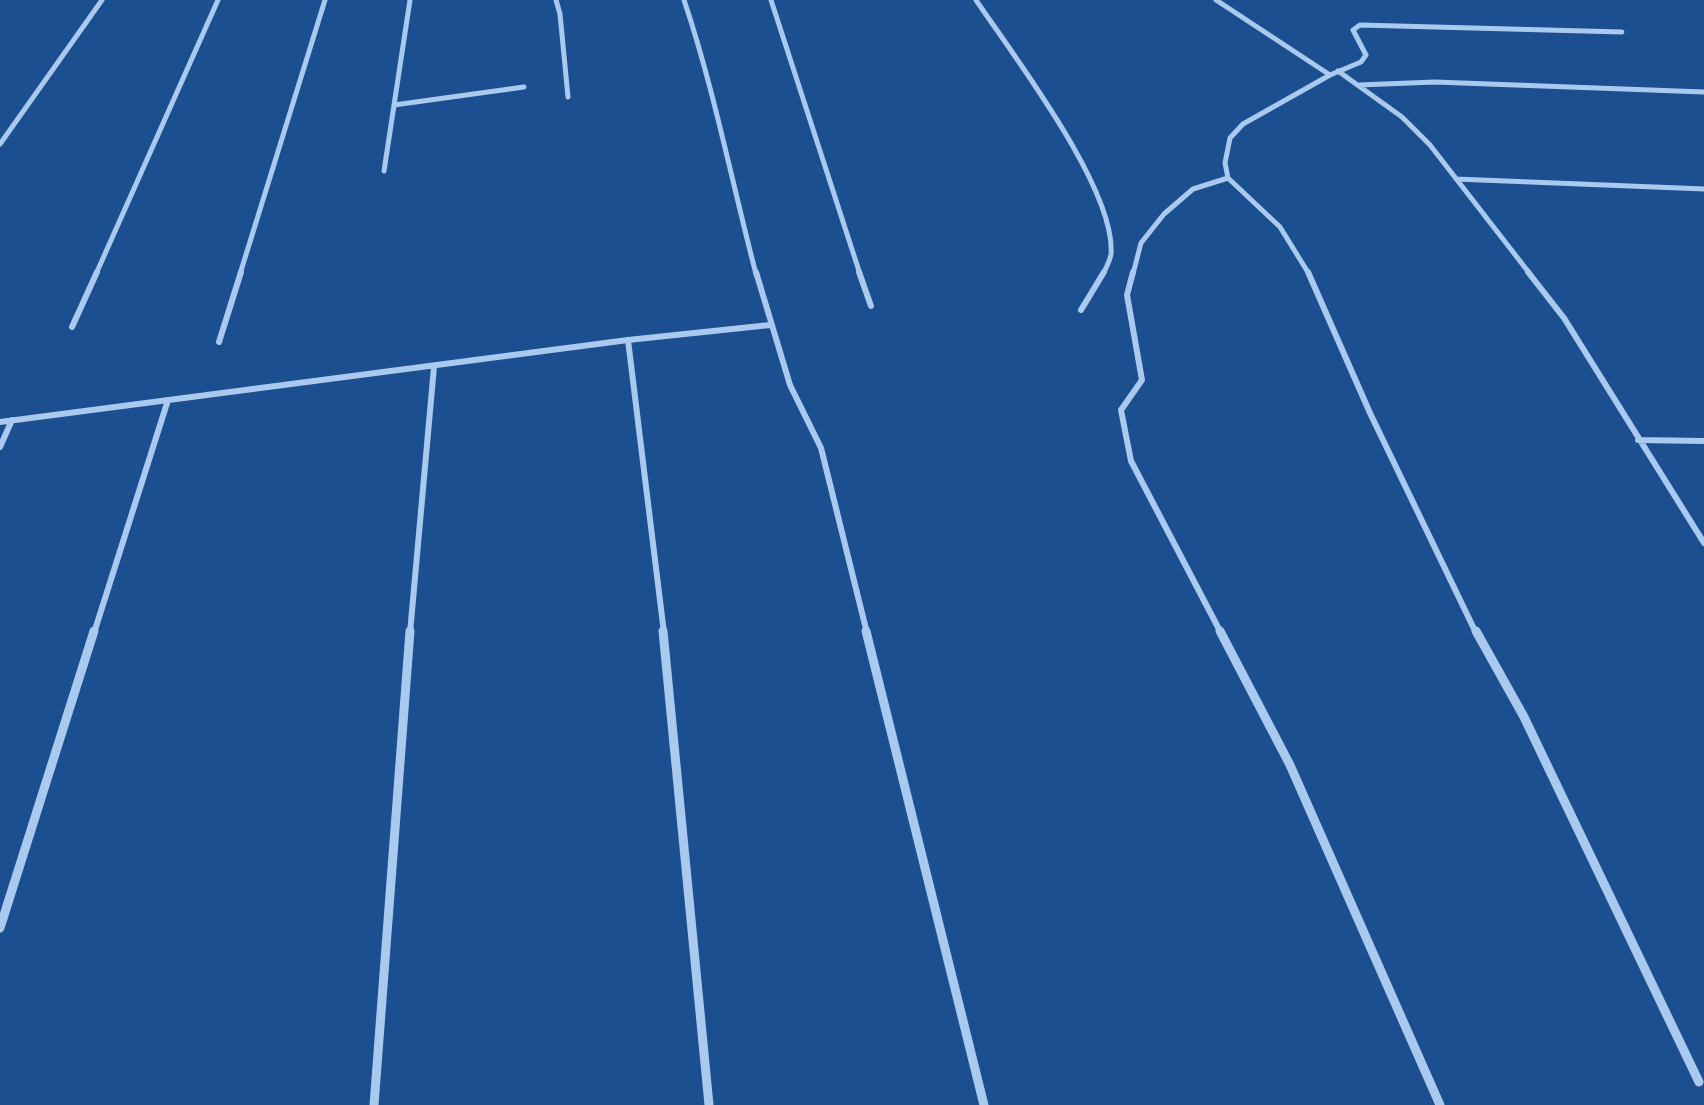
<!DOCTYPE html>
<style>
body{margin:0}
canvas{display:block;background:#1b4f8f}
</style>
<canvas width="1704" height="1105"></canvas>
<script>
const ctx = document.querySelector('canvas').getContext('2d');
ctx.lineJoin = 'round';
function strokePath(path, color, width, dash) {
  ctx.strokeStyle = color;
  ctx.lineWidth = width;
  ctx.lineCap = dash ? 'butt' : 'round';
  ctx.setLineDash(dash || []);
  ctx.stroke(path);
}
const streetFar2 = new Path2D(`
 M556 0 560 14 568 97
 M684 0C714 89 732 183 756 274
 M771 0 860 274
 M976 0C1013 55 1116 189 1111 254 1110 261 1106 268 1103 274
 M1216 0 1330 75
 M1338 71 1402 117 1430 145 1530 274
 M1359 85 1435 82 1704 92
 M394 105 524 87
 M0 144 102 0
 M384 171 410 0
 M1456 179 1704 189
 M96 274 218 0
 M240 274 325 0
 M1133 274 1141 243 1164 214 1193 189 1228 178
 M1309 274 1280 227 1228 178 1225 163 1230 138 1243 124 1330 75 1361 62 1366 55 1353 30 1360 25 1622 32`);
const streetFar1 = new Path2D(`
 M756 272 790 385 821 448 867 633
 M859 272 871 306
 M1133 272 1127 295 1142 380 1121 410 1131 461 1221 633
 M1308 272 1370 413 1476 633
 M1528 272 1564 318 1704 543
 M1081 310 1104 272
 M72 327 97 272
 M628 340 664 633
 M219 342 241 272
 M0 422 628 340 770 325
 M1638 440 1704 441
 M0 447 12 420
 M94 633 168 400
 M410 633 434 367`);
const street = new Path2D(`
 M663 631 709 1105
 M866 631 984 1105
 M1220 631 1290 765 1440 1105
 M1476 631 1524 717 1699 1082
 M0 928 94 631
 M374 1105 410 631`);
strokePath(streetFar2, '#a9c9ee', 5);
strokePath(streetFar1, '#a9c9ee', 6);
strokePath(street, '#a9c9ee', 9);
</script>
